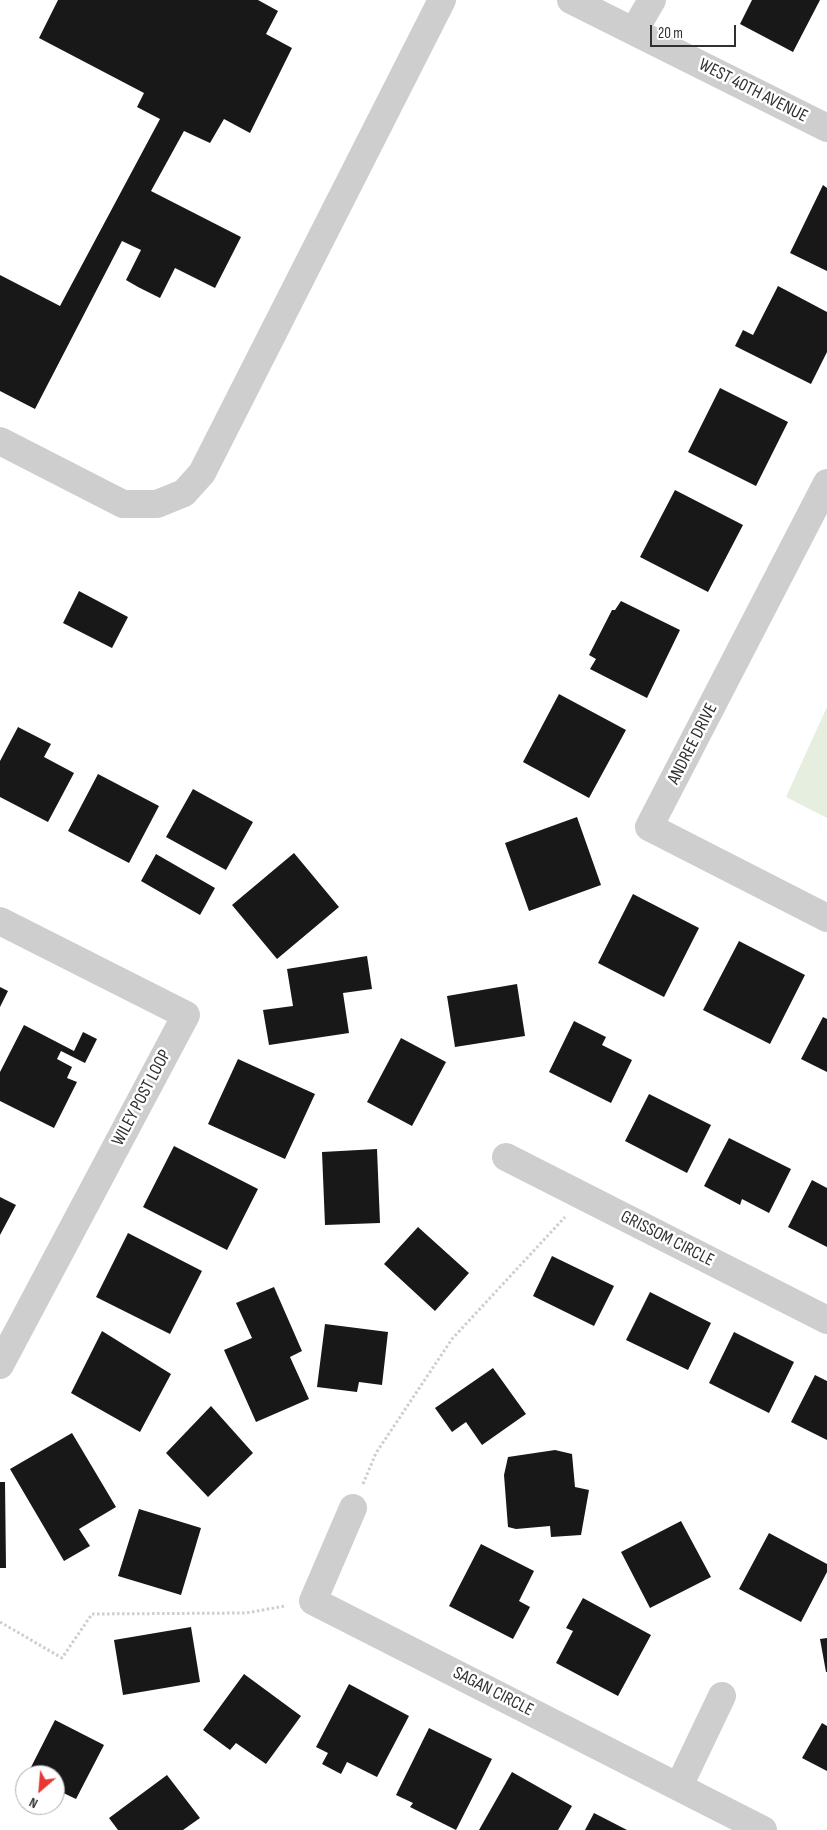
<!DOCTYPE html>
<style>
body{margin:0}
#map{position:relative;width:827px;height:1830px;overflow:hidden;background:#fff;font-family:"Sofia Sans Condensed",sans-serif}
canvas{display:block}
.north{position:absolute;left:15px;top:1765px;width:50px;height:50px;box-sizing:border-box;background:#fff;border:1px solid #adadad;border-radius:50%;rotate:207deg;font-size:14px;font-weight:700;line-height:20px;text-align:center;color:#313131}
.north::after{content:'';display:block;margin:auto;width:18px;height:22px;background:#e83833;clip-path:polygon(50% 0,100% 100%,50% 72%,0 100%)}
.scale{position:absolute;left:650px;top:25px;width:86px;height:22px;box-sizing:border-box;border:2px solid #313131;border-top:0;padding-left:6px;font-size:15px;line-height:18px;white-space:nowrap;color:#313131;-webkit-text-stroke:4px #fff;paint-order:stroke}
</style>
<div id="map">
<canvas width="827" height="1830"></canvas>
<div class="north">N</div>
<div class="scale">20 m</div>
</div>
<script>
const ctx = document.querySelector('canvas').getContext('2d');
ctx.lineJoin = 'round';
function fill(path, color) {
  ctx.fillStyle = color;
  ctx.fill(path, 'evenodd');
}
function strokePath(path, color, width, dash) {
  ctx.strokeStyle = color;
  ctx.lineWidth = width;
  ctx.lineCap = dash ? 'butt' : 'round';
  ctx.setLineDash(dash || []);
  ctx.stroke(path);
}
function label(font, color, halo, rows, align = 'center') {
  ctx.font = font + ' "Sofia Sans Condensed",sans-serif';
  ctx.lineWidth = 5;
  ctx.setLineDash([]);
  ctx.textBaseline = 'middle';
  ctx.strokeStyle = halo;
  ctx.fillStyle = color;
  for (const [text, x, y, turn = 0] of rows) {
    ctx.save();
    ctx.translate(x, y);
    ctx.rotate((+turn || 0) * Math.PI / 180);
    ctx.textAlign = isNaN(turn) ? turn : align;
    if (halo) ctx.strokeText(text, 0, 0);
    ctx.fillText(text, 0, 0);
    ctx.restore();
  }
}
const green = new Path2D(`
 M827 707V818L786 797Z`);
const building = new Path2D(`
 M58 0H258L278 11 266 34 292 48 250 133 224 119 210 143 184 131 151 191 241 237 215 288 175 268 160 298 138 287 126 280 141 250 122 241 35 409 0 391V275L60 306 160 119 137 107 144 93 39 38Z
 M752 0H820L793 52 740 24Z
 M823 185 827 188V271L790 253Z
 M778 286 827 312V352L811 384 735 346 743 330 753 335Z
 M720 388 788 422 756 486 688 452Z
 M675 490 743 525 708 592 640 557Z
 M79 591 128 617 112 648 63 623Z
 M621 601 680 630 647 698 590 669 596 659 589 655 612 610H615Z
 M559 694 626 730 589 798 523 762Z
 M18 727 51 744 44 757 74 773 48 822 0 797V761Z
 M98 774 159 806 129 863 68 831Z
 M193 789 253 822 226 870 166 837Z
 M577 817 601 885 529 911 505 843Z
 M294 853 339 907 277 959 232 905Z
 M156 854 215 888 200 915 141 881Z
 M633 894 699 928 664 997 598 963Z
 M739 941 805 975 770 1044 703 1010Z
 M367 956 372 989 343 993 349 1033 269 1045 263 1010 293 1006 287 969Z
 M517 984 525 1036 455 1047 447 996Z
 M0 987 8 991 0 1007Z
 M823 1017 827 1019V1072L801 1059Z
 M574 1021 606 1037 602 1045 632 1060 611 1103 549 1072Z
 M24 1025 74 1051 83 1032 97 1039 85 1063 61 1051 57 1059 72 1067 67 1078 77 1082 54 1128 0 1101V1072Z
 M401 1038 446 1062 412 1126 367 1102Z
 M238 1059 315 1094 285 1159 208 1124Z
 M649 1094 711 1125 687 1173 625 1141Z
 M729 1138 791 1169 769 1213 742 1199 740 1205 704 1186Z
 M174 1146 258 1189 227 1250 143 1207Z
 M377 1149 380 1223 325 1225 322 1152Z
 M812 1180 827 1188V1247L788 1227Z
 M0 1197 16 1205 0 1235Z
 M418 1227 469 1273 435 1311 384 1264Z
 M128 1233 202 1271 170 1334 96 1297Z
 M552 1256 614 1286 594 1326 533 1296Z
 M274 1287 302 1351 290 1357 309 1399 256 1422 224 1350 252 1338 236 1303Z
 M650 1292 711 1323 688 1370 626 1340Z
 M325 1324 388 1332 382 1385 359 1382 357 1392 317 1387Z
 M102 1331 171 1374 140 1432 71 1393Z
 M734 1332 794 1362 769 1413 709 1383Z
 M493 1368 526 1414 482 1445 466 1422 452 1432 435 1408Z
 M815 1375 827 1381V1440L791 1422Z
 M211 1406 253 1453 208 1497 166 1453Z
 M72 1433 116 1507 79 1529 90 1546 64 1561 10 1469Z
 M555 1450 572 1454 575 1487 589 1490 581 1535 551 1537 550 1526 516 1529 508 1527 504 1475 508 1457Z
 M0 1482H5L6 1568H0Z
 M139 1509 201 1528 181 1595 118 1576Z
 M681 1521 711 1577 650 1608 621 1552Z
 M769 1533 827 1564V1572L801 1622 739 1589Z
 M481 1544 534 1571 519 1601 530 1607 513 1639 449 1606Z
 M583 1598 651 1635 618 1696 556 1663 573 1631 566 1628Z
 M191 1627 200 1682 123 1695 114 1640Z
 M827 1638V1672H826L820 1639Z
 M244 1674 301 1716 266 1764 236 1743 230 1750 203 1730Z
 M349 1684 409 1716 377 1777 347 1762 341 1774 322 1764 328 1753 316 1747Z
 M55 1720 104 1745 76 1799 55 1789V1775H27Z
 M822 1723 827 1726V1771L802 1758Z
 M429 1728 492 1759 456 1830 410 1807 413 1803 396 1795Z
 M512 1772 572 1806 558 1830H479Z
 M167 1775 200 1818 183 1830H118L109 1818Z
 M594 1813 627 1830H585Z`);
const path = new Path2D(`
 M363 1484 376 1453 452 1339 565 1217
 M0 1622 62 1658 92 1614 246 1613 285 1606`);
const minor = new Path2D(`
 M571 0 827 128
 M634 31 652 0
 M0 441 123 504H157L184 493 202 473 442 0
 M827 483 649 827 827 918
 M0 921 186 1015 0 1365
 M506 1157 827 1320
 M353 1508 313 1601 763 1830
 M679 1786 722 1696`);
const streetNames = [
 ["WEST 40TH AVENUE",753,91,27],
 ["ANDREE DRIVE",693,744,-63],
 ["WILEY POST LOOP",142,1098,-62],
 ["GRISSOM CIRCLE",667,1239,27],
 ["SAGAN CIRCLE",493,1692,27]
];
fill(green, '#e6eedf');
fill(building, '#181818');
strokePath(path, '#cecece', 3, [2.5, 2.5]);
strokePath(minor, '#cecece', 28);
label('18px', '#313131', '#fff', streetNames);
</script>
